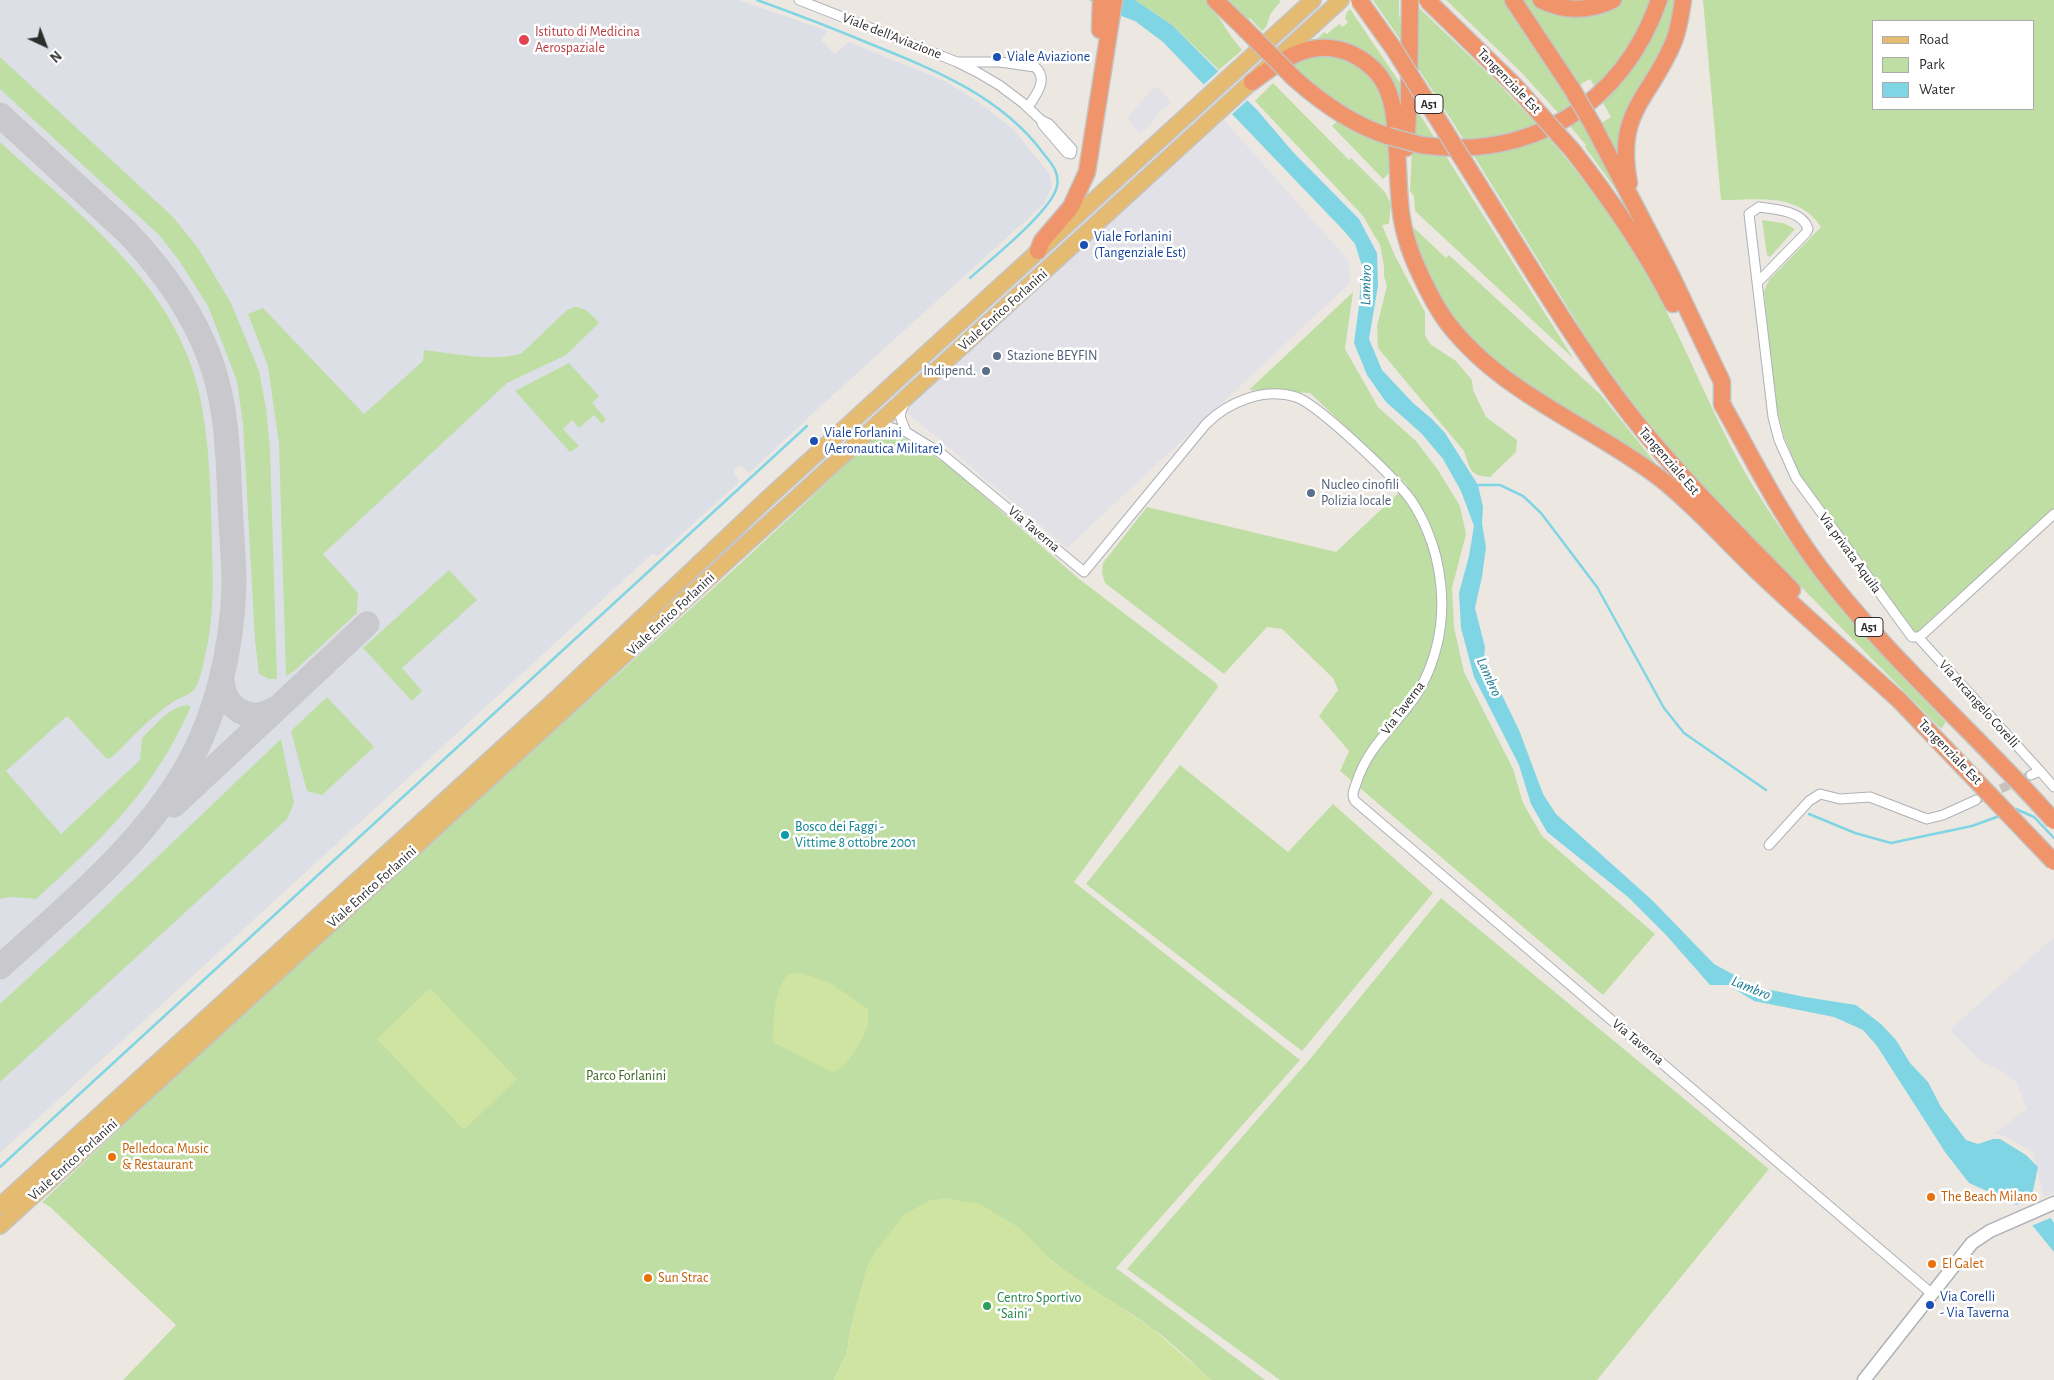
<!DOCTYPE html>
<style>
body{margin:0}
#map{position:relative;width:2054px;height:1380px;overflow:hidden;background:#ede7e2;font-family:"Alegreya Sans",sans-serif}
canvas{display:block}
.legend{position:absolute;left:1872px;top:20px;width:162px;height:90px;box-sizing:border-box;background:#fff;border:1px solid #ababab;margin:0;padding:6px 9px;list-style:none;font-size:15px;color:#2d2d2d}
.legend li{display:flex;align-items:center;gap:10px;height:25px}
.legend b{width:25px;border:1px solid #ababab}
.north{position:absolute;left:20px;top:20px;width:50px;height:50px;-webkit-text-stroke:4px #fff;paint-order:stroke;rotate:137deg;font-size:14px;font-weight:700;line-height:20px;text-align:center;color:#2d2d2d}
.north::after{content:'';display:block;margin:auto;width:18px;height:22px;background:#2d2d2d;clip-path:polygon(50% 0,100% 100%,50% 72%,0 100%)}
</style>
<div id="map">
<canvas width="2054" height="1380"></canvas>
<ul class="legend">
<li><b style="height:6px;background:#e4bb70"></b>Road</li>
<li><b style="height:14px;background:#bfdea4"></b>Park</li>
<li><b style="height:14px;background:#80d5e4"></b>Water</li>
</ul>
<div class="north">N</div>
</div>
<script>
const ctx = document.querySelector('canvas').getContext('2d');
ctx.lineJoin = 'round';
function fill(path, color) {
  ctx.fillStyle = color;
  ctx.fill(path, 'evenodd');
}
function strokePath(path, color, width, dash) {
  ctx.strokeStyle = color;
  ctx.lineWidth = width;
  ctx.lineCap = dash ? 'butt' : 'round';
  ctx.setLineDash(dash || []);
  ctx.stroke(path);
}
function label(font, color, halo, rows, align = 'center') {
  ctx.font = font + ' "Alegreya Sans",sans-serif';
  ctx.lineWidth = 5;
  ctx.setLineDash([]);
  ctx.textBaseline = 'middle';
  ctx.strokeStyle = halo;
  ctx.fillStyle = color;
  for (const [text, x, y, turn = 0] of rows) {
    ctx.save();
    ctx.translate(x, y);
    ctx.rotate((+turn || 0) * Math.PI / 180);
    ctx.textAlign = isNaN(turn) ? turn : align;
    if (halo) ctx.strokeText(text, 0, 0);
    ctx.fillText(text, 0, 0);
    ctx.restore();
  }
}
const industrial = new Path2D(`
 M1158 87 1171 102 1166 108H1163L1145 131 1139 132 1127 118 1152 89Z
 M1224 120 1348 260 1351 282 1067 548 904 410Z
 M2054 937V1193L2044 1197 2033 1152 2002 1135 1993 1134 2027 1109 2017 1083 2004 1072 1982 1062 1950 1030Z`);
const airport = new Path2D(`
 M0 0H739L828 31 821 40 835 54 849 42 945 81 980 103 1013 129 1049 173 1052 186 1044 204 823 404 749 473 741 465 736 468 733 472 740 481 658 556 652 554 0 1153Z`);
const green = new Path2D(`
 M1135 0H1205C1220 15 1227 34 1242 50L1219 70 1172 25Z
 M1225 0H1278L1281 1 1271 13 1266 27 1262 31 1250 18 1246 21Z
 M1373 0H1399V13L1404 45Z
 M1446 0H1508L1575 108 1562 117 1519 70Z
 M1519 0H1532L1540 5 1618 3 1622 0H1654L1640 33 1596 89 1590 79 1577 86Z
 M1667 0H1679L1677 19 1618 156 1598 125 1611 117 1603 103C1632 72 1653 40 1667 0Z
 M1703 0H2054V509L1917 632H1913L1801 478 1784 436 1775 403 1764 291 1769 280 1821 227C1798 192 1758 200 1721 200ZM1873 21H2033V109H1873Z
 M1416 5 1500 85 1540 128 1466 143 1413 60Z
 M1350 9 1402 86 1400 106 1382 72 1314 42 1324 32 1327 34 1339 24 1343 27 1348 22 1345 18 1347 12Z
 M1308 55 1343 57 1375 78 1393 131 1352 115 1312 85 1294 65Z
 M0 57 173 217 198 248 231 303 259 371 266 408 270 449 277 679H269L259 674 255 640 243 424 237 381 208 306 178 259 159 235 0 89Z
 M1273 83 1349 160 1351 158 1385 192 1391 204 1389 224 1382 225 1395 256 1425 312V335L1430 344 1456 361 1472 380 1473 390 1486 417 1517 440 1516 452 1490 477C1469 476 1470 468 1464 451L1378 348 1377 326 1387 286 1384 276V266L1380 245 1363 216 1255 101Z
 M1413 104 1436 140 1413 137Z
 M1580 118 1627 205 1585 147 1586 145 1569 125Z
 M1340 119 1389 143 1390 172 1383 179 1332 126Z
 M1548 137C1585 180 1620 226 1647 275 1683 338 1708 406 1743 469 1798 564 1870 644 1946 722L1941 729 1694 478 1638 410 1592 347 1474 156 1509 150Z
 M0 142C78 214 174 283 199 392 210 442 211 496 212 547 213 584 214 620 205 656 203 665 201 676 197 685 191 696 182 696 173 702 151 716 130 740 111 758L107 759 67 716 6 771 61 834 140 760 142 738C155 726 173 702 191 706 154 791 103 838 36 899L11 897 0 899Z
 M1412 150 1444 153 1573 358 1415 211 1414 196 1410 191Z
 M1762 220 1783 223 1795 229 1770 257 1767 255Z
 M1413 227 1446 258 1449 255 1601 395 1656 464 1654 466 1501 372 1451 321 1421 261Z
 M1353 292 1345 349 1378 407 1416 441 1438 470 1460 506 1466 534 1452 588 1454 627 1464 672 1513 769 1523 803 1542 836 1655 934 1603 995 1340 771 1349 751 1319 716 1338 690 1333 678 1282 629 1267 627 1224 674 1105 583 1102 573 1103 563 1147 507 1336 552 1407 485 1310 393 1249 390Z
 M574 307C586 307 592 315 599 323L566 355 507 383 323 554 358 593 357 613 294 671 286 676 279 444 268 366 248 314 263 308 364 414 423 361 424 350C452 353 497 363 522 353L567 310Z
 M569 363 599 396 592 403 606 419 602 424 594 415 579 428 572 420 563 429 579 446 570 452 515 391Z
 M885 431 895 433 947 464 1079 579 1216 683 1218 687 1074 882 1300 1060 1116 1268 1265 1380H1211C1192 1363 1174 1344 1153 1329 1117 1302 1075 1283 1042 1252L929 1201 903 1216 867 1268 850 1331 847 1353 834 1380H123L176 1325 50 1207 42 1202C204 1049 368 900 532 751 648 647 765 544 876 435Z
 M449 570 477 600 402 668 422 691 412 701 363 648Z
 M327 697 374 747 322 795 307 791 291 731Z
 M281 739 294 803 287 819 0 1082V1004L88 923Z
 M1180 765 1288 852 1333 804 1433 893 1302 1051 1086 884Z
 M1441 898 1769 1169 1597 1380H1280L1127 1269 1310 1059Z`);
const pitch = new Path2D(`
 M801 973 830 983 868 1009C868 1013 869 1018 868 1021 867 1035 845 1072 832 1072L773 1042C774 1019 773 993 788 974Z
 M430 988 517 1079 464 1130 377 1039Z
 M944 1198 980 1204 1021 1229 1054 1263 1153 1329 1211 1380H834L847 1353 850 1331 867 1267 874 1253 903 1216 929 1201Z`);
const water = new Path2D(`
 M1089 0H1135L1172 25 1258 111 1293 152 1359 219 1377 253 1378 286 1369 339 1382 370 1413 403 1432 419 1445 433 1478 485 1483 507 1482 524 1486 547 1482 577 1475 608 1485 647 1484 658 1519 730 1543 794 1556 814 1652 900 1714 964 1749 983 1766 989 1805 997 1856 1005 1881 1024 1896 1040 1910 1063 1928 1082 1941 1107 1966 1140 1978 1144 1993 1139H2000L2026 1155 2038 1167 2033 1191 2054 1223V1252L2014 1203 1969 1183 1945 1152 1877 1046 1863 1030 1834 1017 1754 1001 1728 985H1710L1666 935 1628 897 1547 832 1531 804 1519 765 1474 677 1461 628 1459 593 1469 556 1474 526 1461 491 1443 459 1421 433 1386 402 1367 375 1354 343 1359 306 1362 266 1355 244 1344 231 1163 42 1135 21 1116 14Z`);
const pier = new Path2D(`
 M1221 69 1250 98 1230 116 1202 86Z
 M2039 1196 2053 1217 2031 1226 2013 1206Z`);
const stream = new Path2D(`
 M757 0C796 14 835 29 873 45 935 70 1002 97 1043 153 1051 163 1060 172 1057 186 1053 210 990 260 970 278
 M1475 485H1500L1523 496 1541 513 1597 587 1664 708 1684 733 1766 790
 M2014 810 2016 809 2034 817 2054 838
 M1809 814 1855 833 1891 843 1972 826 2002 815
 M0 1167 807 426`);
const taxiway = new Path2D(`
 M0 115 127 232C163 270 192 310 210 359 227 405 228 453 230 501 231 530 234 558 234 586 232 649 217 715 185 770 139 848 67 906 0 967
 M222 674C220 706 248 726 276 708
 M174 805 367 624`);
const streetTunnel = new Path2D(`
 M1976 800 2031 775`);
const street = new Path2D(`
 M799 0 957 62 977 72 999 85 1023 103 1041 120 1043 125 1067 153 1071 154 1072 149 1049 124 1041 120
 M959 62H1000L1035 67C1049 79 1036 95 1028 107
 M1758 282 1806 233 1808 229C1803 211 1775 209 1759 207L1749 214 1773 417 1779 440 1796 478 1912 637H1918L1923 634 2054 514
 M904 405C897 415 902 421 906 432
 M875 429 885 426 906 432 942 454 1084 572 1206 424C1228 402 1264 387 1296 397 1319 405 1395 478 1411 500 1417 509 1423 520 1427 530 1442 565 1446 608 1437 645 1433 662 1426 679 1417 694 1396 726 1368 745 1356 784 1354 790 1351 795 1355 801L1931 1293
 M1918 637 2040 771
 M2031 775 2040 771 2054 787
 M1769 845 1809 801 1820 794 1840 799 1870 797 1927 819 1943 815 1976 800`);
const secondary = new Path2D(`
 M1864 1380 1972 1243 1990 1231 2054 1203`);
const primary = new Path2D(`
 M0 1206 556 699 766 500 1313 0
 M0 1226 1341 0`);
const highway = new Path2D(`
 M1215 0 1242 26
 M1513 0 1572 89
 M1541 0C1565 12 1588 12 1613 0
 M1100 30 1101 0
 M1295 79C1322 103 1353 125 1388 136
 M1252 82C1282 60 1312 36 1352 54 1395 75 1394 110 1397 152 1399 180 1398 210 1406 237 1412 260 1431 299 1444 318 1498 393 1590 424 1661 479 1694 505 1725 540 1755 569 1802 614 1852 657 1900 701
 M1594 127 1671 275 1722 382V404
 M1421 145C1531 161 1623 104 1659 0
 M1406 148 1409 100 1410 0
 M1573 151C1611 200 1645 249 1673 304
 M1629 183C1615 110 1650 100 1674 41 1679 28 1681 14 1683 0
 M1495 211C1539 281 1581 352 1632 417 1681 479 1737 533 1792 590
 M1038 251 1042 241 1071 207 1087 172 1114 0`);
const highwayBridge = new Path2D(`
 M1359 0 1394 49 1495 211
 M1427 0 1515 86 1573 151
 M1242 26 1295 79
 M1572 89 1594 127
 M1388 136 1421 145
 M1722 404C1754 461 1783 520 1823 572 1892 662 1979 736 2054 821
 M1900 701 2054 862`);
const markers = [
 [524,40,6,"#e0444e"],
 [997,57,5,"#1a4fb4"],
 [1084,245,5,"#1a4fb4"],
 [997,356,5,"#5c6f8a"],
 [986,371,5,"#5c6f8a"],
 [814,441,5,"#1a4fb4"],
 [1311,493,5,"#5c6f8a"],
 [785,835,5,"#0f9aa8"],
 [112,1157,5,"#e8710a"],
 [1931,1197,5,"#e8710a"],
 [1932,1264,5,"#e8710a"],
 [648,1278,5,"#e8710a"],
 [1930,1305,5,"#1a4fb4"],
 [987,1306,5,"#2e9e5b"]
];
const shields = [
 [1429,104,28],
 [1869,627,28]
];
const shieldNames = [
 ["A51",1429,104],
 ["A51",1869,627]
];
const healthNames = [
 ["Istituto di Medicina",535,32],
 ["Aerospaziale",535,48]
];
const streetNames = [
 ["Viale dell'Aviazione",892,36,21],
 ["Tangenziale Est",1509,81,46],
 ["Viale Enrico Forlanini",1003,310,-42],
 ["Tangenziale Est",1669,461,49],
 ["Via Taverna",1034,529,40],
 ["Via privata Aquila",1850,553,54],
 ["Viale Enrico Forlanini",671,614,-43],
 ["Via Arcangelo Corelli",1979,704,48],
 ["Via Taverna",1403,708,-53],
 ["Tangenziale Est",1950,752,46],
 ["Viale Enrico Forlanini",372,887,-42],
 ["Via Taverna",1638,1042,40],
 ["Viale Enrico Forlanini",73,1160,-42]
];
const transitNames = [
 ["Viale Aviazione",1007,57],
 ["Viale Forlanini",1094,237],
 ["(Tangenziale Est)",1094,253],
 ["Viale Forlanini",824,433],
 ["(Aeronautica Militare)",824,449],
 ["Via Corelli",1940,1297],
 ["- Via Taverna",1940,1313]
];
const serviceNames = [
 ["Stazione BEYFIN",1007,356],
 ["Indipend.",976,371,"right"],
 ["Nucleo cinofili",1321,485],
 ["Polizia locale",1321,501]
];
const cultureNames = [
 ["Bosco dei Faggi -",795,827],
 ["Vittime 8 ottobre 2001",795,843]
];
const parkNames = [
 ["Parco Forlanini",626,1076]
];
const foodNames = [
 ["Pelledoca Music",122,1149],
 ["& Restaurant",122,1165],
 ["The Beach Milano",1941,1197],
 ["El Galet",1942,1264],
 ["Sun Strac",658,1278]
];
const leisureNames = [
 ["Centro Sportivo",997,1298],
 ["\"Saini\"",997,1314]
];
const waterNames = [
 ["Lambro",1366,285,-89],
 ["Lambro",1489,677,66],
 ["Lambro",1751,988,22]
];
fill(industrial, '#e2e1e7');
fill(airport, '#dddfe6');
fill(green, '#bfdea4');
fill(pitch, '#d0e4a1');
fill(water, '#80d5e4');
fill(pier, '#ede7e2');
strokePath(stream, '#80d5e4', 2.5);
strokePath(taxiway, '#c9c8cc', 25);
strokePath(streetTunnel, '#c7c2be', 9, [9, 4.5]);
strokePath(street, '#aeb1b8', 11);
strokePath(secondary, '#aeb1b8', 15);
strokePath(primary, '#c4c4c4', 18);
strokePath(highway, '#c4c4c4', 19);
strokePath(street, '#fff', 9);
strokePath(secondary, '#fff', 12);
strokePath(primary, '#e4bb70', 15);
strokePath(highway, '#ef946b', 16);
strokePath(highwayBridge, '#c4c4c4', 19, []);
strokePath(highwayBridge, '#ef946b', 16);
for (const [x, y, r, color] of markers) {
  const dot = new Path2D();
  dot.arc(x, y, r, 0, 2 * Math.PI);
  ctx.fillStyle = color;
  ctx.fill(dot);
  strokePath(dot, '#fff', 2);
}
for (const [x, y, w] of shields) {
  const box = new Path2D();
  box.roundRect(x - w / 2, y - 9.5, w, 19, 4);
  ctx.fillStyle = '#fff';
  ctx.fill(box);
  strokePath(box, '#2d2d2d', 1);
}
label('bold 12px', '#2d2d2d', null, shieldNames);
label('14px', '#be3a42', '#fff', healthNames, 'left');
label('14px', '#2d2d2d', '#fff', streetNames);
label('14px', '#164399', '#fff', transitNames, 'left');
label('14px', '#4e5e75', '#fff', serviceNames, 'left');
label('14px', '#0d838f', '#fff', cultureNames, 'left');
label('14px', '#396523', '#fff', parkNames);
label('14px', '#c56008', '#fff', foodNames, 'left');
label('14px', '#27864d', '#fff', leisureNames, 'left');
label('italic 15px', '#1c7993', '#fff', waterNames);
</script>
